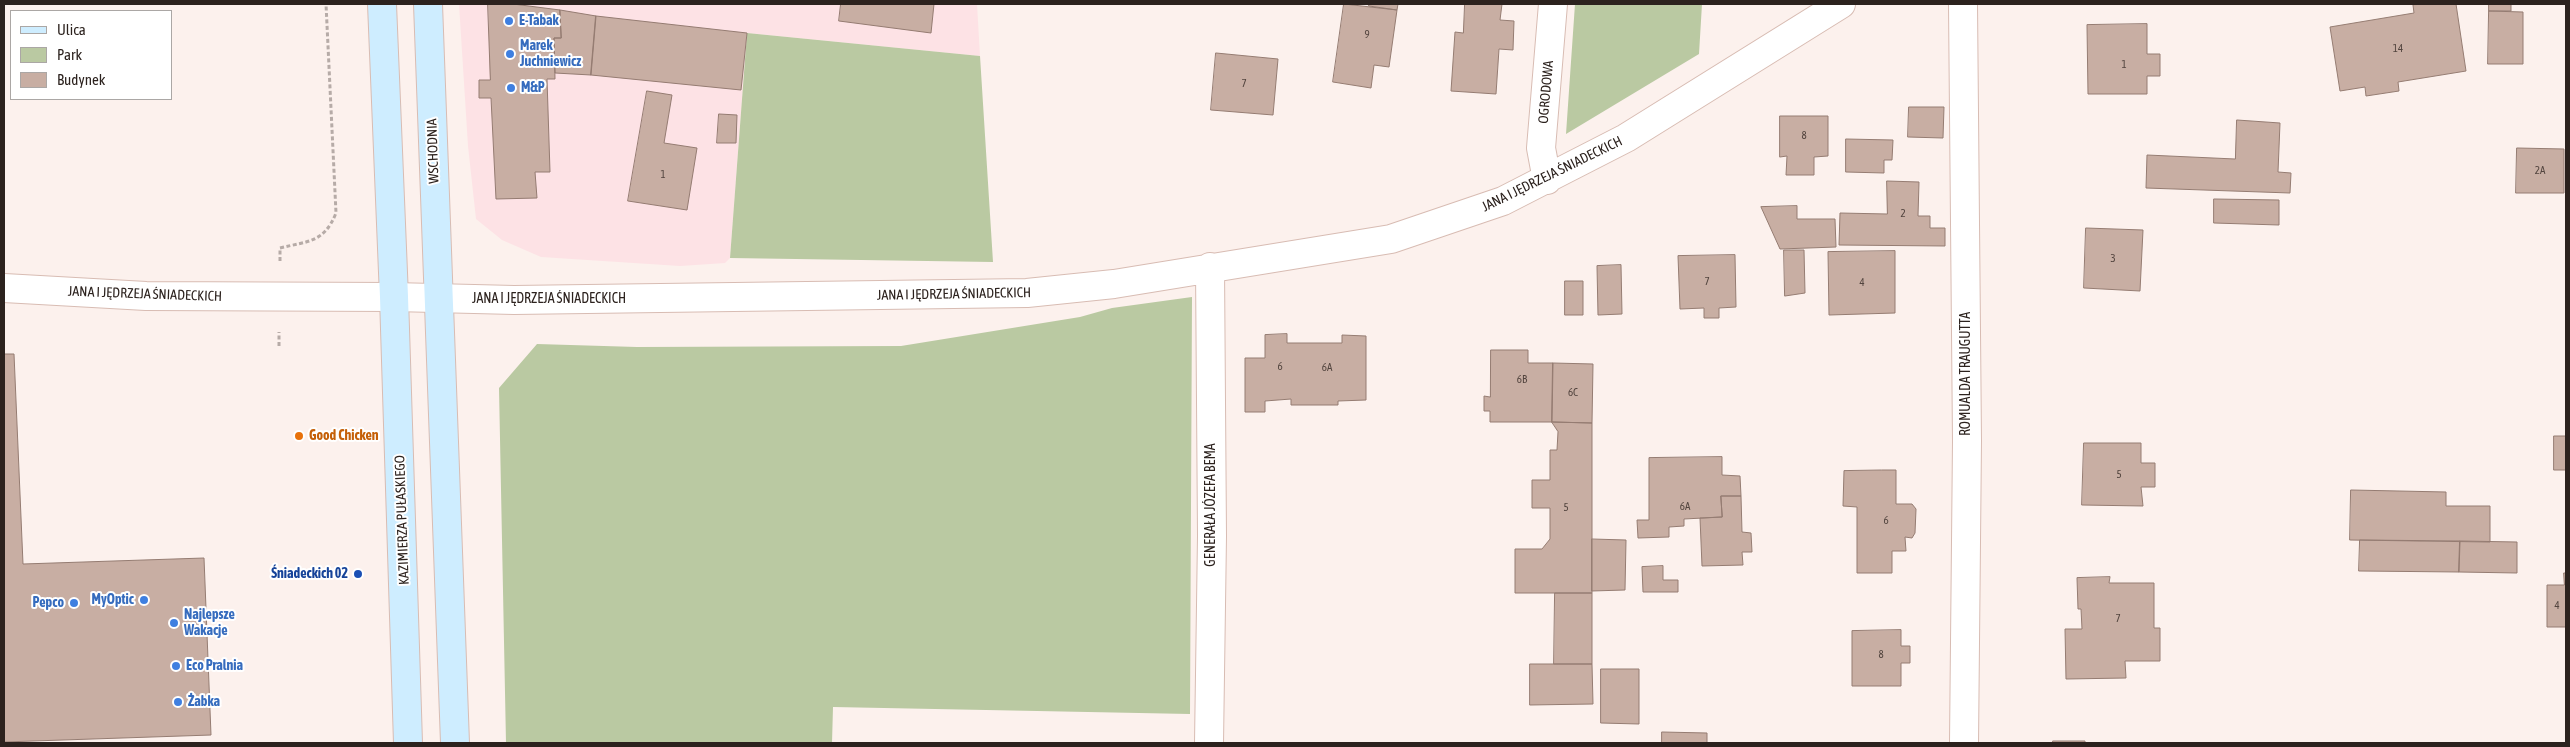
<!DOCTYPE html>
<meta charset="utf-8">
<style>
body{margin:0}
#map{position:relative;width:2570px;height:747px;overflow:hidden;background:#fcf1ed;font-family:"Asap Condensed",sans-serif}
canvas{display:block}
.frame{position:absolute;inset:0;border:5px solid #2c221e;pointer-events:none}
.legend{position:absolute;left:10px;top:10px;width:162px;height:90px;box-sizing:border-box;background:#fff;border:1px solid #aba7a5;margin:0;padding:6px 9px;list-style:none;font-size:15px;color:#2c221e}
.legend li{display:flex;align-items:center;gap:10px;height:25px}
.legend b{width:25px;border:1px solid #aba7a5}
</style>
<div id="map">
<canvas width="2570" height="747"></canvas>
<div class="frame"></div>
<ul class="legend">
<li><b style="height:6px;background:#ceedff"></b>Ulica</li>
<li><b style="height:14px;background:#bac9a2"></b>Park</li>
<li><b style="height:14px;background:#c8aea3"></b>Budynek</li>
</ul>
</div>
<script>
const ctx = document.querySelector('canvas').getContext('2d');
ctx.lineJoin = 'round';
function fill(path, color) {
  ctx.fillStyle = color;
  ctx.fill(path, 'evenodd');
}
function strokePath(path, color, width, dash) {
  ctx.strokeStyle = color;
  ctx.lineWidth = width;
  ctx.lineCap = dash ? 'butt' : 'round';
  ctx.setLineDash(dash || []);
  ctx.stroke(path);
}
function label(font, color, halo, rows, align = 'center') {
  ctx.font = font + ' "Asap Condensed",sans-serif';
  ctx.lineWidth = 4;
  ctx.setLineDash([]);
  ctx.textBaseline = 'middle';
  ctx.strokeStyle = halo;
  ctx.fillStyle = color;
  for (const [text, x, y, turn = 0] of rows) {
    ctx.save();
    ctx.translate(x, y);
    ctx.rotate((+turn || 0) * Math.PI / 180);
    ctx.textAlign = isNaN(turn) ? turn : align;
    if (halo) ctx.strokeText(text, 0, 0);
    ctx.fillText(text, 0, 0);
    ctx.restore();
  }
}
const industrial = new Path2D(`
 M459 4H977L980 56 747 33 730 258 725 263 680 266 541 257 502 240 476 219 468 146Z`);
const green = new Path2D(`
 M1575 4H1702L1699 54 1566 134Z
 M747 33 980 56 993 262 730 258Z
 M1192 297 1190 714 833 707 832 743H506L499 388 537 344 637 347 901 346 1080 317 1112 308Z`);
const building = new Path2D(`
 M488 4H513L560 10 561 38H554L555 79H547L550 172H535L537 198 496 199 491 98H479V80H490Z
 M841 4H934L931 33 839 21Z
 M1344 4 1397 10 1389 67 1374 65 1371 88 1333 82Z
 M1369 4H1398L1397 10 1369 6Z
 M1465 4H1502L1500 20 1514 21 1513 50 1499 49 1496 94 1451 91 1455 32 1463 33Z
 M2456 4 2466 71 2398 82 2399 91 2366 96 2365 87 2340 91 2330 27 2414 13 2413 5Z
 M2489 4H2511V11H2489Z
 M560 10 596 16 591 75 555 73 554 38H561Z
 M2489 11 2523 12V64H2488Z
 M596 16 747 33 741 90 591 75Z
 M2147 24V54H2160V76H2147V94H2088L2087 25Z
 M1216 53 1278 59 1273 115 1211 110Z
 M647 91 672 95 664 143 697 148 687 210 628 201Z
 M1909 107H1944L1943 138 1908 137Z
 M719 114 737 115 736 143H717Z
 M1780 116H1828V156L1814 157V175H1786L1787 156 1780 157Z
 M2237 120 2280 123 2278 172 2291 173 2290 193 2146 188 2147 155 2235 159Z
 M1846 139 1893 140 1892 160H1884V173L1846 172Z
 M2517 148 2564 149V193H2516Z
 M1887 181 1919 182 1918 216H1930V228H1945V246L1839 245 1840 213 1887 214Z
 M2214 199 2279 200V225L2214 223Z
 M1797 206V219H1835L1836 247 1780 249 1761 207Z
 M2086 228 2143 230 2140 291 2084 288Z
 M1784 250H1804L1805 293 1785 296Z
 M1895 251V313L1829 315 1828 252Z
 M1735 255 1736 307 1719 308V318H1704V308L1680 309 1678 256Z
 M1621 265 1622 314 1598 315 1597 266Z
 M1565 281H1583V315H1565Z
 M1287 334V343H1342V335L1366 336V400L1338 401V405H1291V399L1265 401V412H1245V358H1265V335Z
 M1491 350H1528V363H1553L1552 422H1490V411H1484V396L1490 397Z
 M4 354H14L23 564 204 558 211 735 4 742Z
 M1553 363 1593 364 1592 423 1552 422Z
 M1552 422 1592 423V593H1515V549H1542L1550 539V508H1532V480H1550V450H1557L1558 432Z
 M2554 436H2566V470H2554Z
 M2084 443H2141V463H2155V487H2141L2143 506 2082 505Z
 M1722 457V475L1740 476 1741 496H1721L1722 517 1684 519V526L1669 527V537L1638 538 1637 520H1649V458Z
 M1882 470H1896V504H1912L1916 509 1915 533 1912 538 1905 537 1906 551H1892V573H1857V507L1843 506 1844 471Z
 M2351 490 2446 492V506H2490V542L2350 540Z
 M1721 496H1741L1742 532 1751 533 1752 552H1742L1743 565 1702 566 1700 518 1722 517Z
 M1592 539 1626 540 1625 590 1592 591Z
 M2360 540 2460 541 2459 572 2359 571Z
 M2460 541 2517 542V573L2459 572Z
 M1663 566V580H1678V592H1643L1642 567Z
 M2564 573H2566V627H2547V585H2564Z
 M2110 577 2109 583H2154V628H2160V661H2125L2126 678 2066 679 2065 629H2082L2081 609H2078L2077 578Z
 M1555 593H1592V664H1554Z
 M1901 630V646H1910V663H1901V686H1852V631Z
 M1530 664H1592L1593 704 1530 705Z
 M1601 669H1639V724L1601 723Z
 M1662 732 1707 733V743H1662Z
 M2053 741H2085V743H2053Z`);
const path = new Path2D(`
 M280 261V248C308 241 324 243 336 213L326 4
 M279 346V332`);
const minor = new Path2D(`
 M1963 4 1967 441 1964 743
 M1547 180 1541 148 1553 4
 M4 288 146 296 394 297 514 300 1027 293 1114 284 1391 239 1503 201 1626 138 1841 4
 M1209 743 1212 536 1210 267`);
const secondary = new Path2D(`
 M382 4 394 297 408 743
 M428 4 455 743`);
const markers = [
 [509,21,5,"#3f7fe0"],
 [510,54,5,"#3f7fe0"],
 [511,88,5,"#3f7fe0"],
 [299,436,5,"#e8710a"],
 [358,574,5,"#1a4fb4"],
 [144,600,5,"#3f7fe0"],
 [74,603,5,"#3f7fe0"],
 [174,623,5,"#3f7fe0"],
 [176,666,5,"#3f7fe0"],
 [178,702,5,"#3f7fe0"]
];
const numberNames = [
 ["9",1367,35],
 ["14",2398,49],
 ["1",2124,65],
 ["7",1244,84],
 ["8",1804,136],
 ["2A",2540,171],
 ["1",663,175],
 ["2",1903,214],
 ["3",2113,259],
 ["7",1707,282],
 ["4",1862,283],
 ["6",1280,367],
 ["6A",1327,368],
 ["6B",1522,380],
 ["6C",1573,393],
 ["5",2119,475],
 ["6A",1685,507],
 ["5",1566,508],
 ["6",1886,521],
 ["4",2557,606],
 ["7",2118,619],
 ["8",1881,655]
];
const shopNames = [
 ["E-Tabak",519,21],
 ["Marek",520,46],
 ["Juchniewicz",520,62],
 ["M&P",521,88],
 ["MyOptic",134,600,"right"],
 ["Pepco",64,603,"right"],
 ["Najlepsze",184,615],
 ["Wakacje",184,631],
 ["Eco Pralnia",186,666],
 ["Żabka",188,702]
];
const streetNames = [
 ["OGRODOWA",1546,92,-85],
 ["WSCHODNIA",433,151,-92],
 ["JANA I JĘDRZEJA ŚNIADECKICH",1552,174,-26],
 ["JANA I JĘDRZEJA ŚNIADECKICH",145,294,2],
 ["JANA I JĘDRZEJA ŚNIADECKICH",954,294,-1],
 ["JANA I JĘDRZEJA ŚNIADECKICH",549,299],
 ["ROMUALDA TRAUGUTTA",1966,374,-90],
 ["GENERAŁA JÓZEFA BEMA",1211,505,-90],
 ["KAZIMIERZA PUŁASKIEGO",402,520,-92]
];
const foodNames = [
 ["Good Chicken",309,436]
];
const transitNames = [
 ["Śniadeckich 02",348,574]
];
fill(industrial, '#fde2e5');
fill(green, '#bac9a2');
fill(building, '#c8aea3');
strokePath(building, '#957c72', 1);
strokePath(minor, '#d8bcb3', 30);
strokePath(secondary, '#d8bcb3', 30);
strokePath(path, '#b6aba7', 3, [4, 2.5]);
strokePath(minor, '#fff', 28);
strokePath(secondary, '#ceedff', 28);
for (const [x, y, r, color] of markers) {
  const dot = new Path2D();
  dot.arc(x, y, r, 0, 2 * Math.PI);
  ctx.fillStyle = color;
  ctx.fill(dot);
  strokePath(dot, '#fff', 2);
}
label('11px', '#53453f', null, numberNames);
label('bold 14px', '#366cbe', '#fff', shopNames, 'left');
label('14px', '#2c221e', '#fff', streetNames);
label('bold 14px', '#c56008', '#fff', foodNames, 'left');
label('bold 14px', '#164399', '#fff', transitNames, 'right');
</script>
